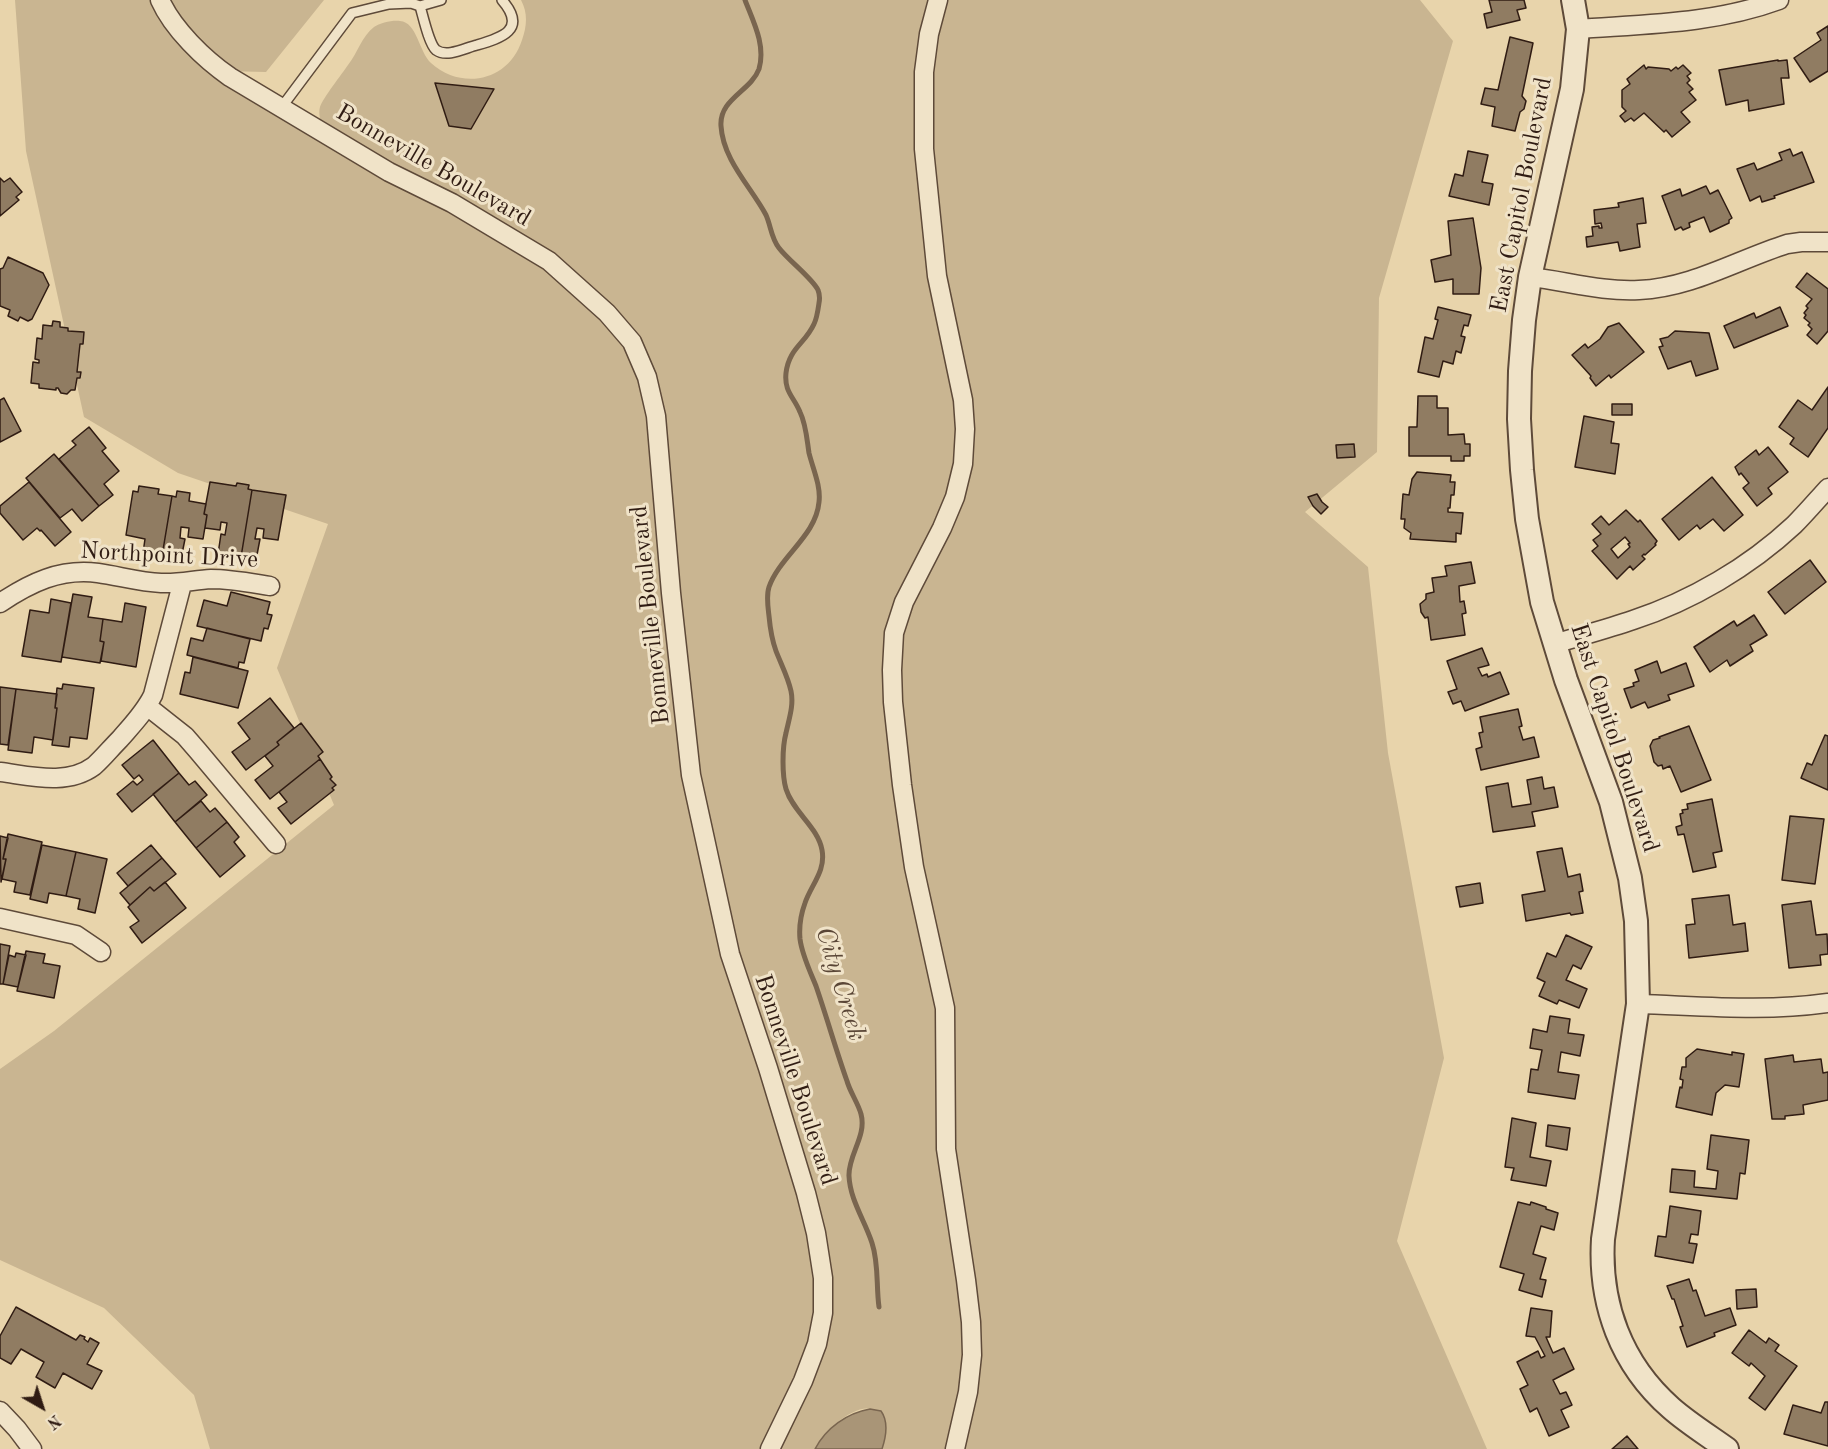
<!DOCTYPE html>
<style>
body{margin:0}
#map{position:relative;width:1828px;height:1449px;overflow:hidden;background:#e8d4ab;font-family:"Old Standard TT",serif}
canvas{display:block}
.north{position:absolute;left:12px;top:1377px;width:60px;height:60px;-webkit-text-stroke:4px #f0e3c8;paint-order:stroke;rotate:141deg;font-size:16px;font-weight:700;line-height:24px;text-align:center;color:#301c13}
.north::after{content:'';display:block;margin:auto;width:21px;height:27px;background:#301c13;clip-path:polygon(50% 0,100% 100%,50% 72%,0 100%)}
</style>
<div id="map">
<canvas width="1828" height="1449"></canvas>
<div class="north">N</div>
</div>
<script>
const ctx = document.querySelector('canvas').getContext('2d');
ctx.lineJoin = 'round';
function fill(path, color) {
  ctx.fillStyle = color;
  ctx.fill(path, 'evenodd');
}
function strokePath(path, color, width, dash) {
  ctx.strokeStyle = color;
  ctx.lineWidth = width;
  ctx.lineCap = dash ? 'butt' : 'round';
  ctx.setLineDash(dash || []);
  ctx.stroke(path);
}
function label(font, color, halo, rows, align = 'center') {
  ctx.font = font + ' "Old Standard TT",serif';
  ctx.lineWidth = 6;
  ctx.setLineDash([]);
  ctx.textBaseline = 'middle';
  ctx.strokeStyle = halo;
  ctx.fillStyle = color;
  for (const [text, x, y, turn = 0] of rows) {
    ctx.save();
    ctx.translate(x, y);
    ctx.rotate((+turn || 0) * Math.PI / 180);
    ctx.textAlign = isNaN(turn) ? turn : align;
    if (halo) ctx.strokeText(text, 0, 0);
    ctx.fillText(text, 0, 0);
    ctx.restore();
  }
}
const green = new Path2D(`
 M15 0H324L266 72 223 71 322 130C321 123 318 113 320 107 323 98 342 74 348 65 357 54 362 36 374 27 380 23 392 20 400 21 417 22 419 52 431 63 462 91 509 81 522 40 527 26 528 13 521 0H1420L1453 41 1379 298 1377 452 1305 512 1368 567 1388 753 1444 1058 1397 1241 1487 1449H882L886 1435 884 1415C880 1413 875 1410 871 1409 852 1405 823 1433 815 1449H210L194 1395 104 1308 0 1260V1069L54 1031 334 805 277 668 328 524 178 473 84 417 26 151Z`);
const water = new Path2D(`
 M870 1409 881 1411C889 1422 886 1437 882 1449H815C826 1428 847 1413 870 1409Z`);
const stream = new Path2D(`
 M745 0C753 21 766 45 759 69 751 91 719 99 721 126 723 160 751 187 766 215 771 226 771 238 779 248 788 260 812 278 818 290 820 295 820 298 819 303 818 310 817 318 814 324 805 344 789 348 786 373 784 392 794 397 800 412 806 424 807 440 809 453 813 469 821 486 819 502 816 536 780 556 769 587 766 596 768 607 769 616 770 627 772 640 776 651 781 664 788 677 791 691 794 705 789 719 786 733 782 748 782 775 786 789 793 812 818 827 822 850 826 871 811 885 805 903 801 914 799 928 800 939 802 955 810 971 816 986 827 1018 836 1050 847 1081 850 1092 858 1103 861 1114 867 1136 848 1155 849 1176 850 1200 865 1221 872 1243 879 1264 876 1286 879 1307`);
const building = new Path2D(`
 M1489 0H1524L1526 8 1517 10 1520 20 1487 28 1484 14 1492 12Z
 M1828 26V71L1810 82 1794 58 1821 40 1817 33Z
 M1510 37 1533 43 1522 96 1526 101 1524 109 1520 112 1515 131 1492 126 1495 107 1481 104 1485 88 1498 90Z
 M1778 60V61L1787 60 1789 78H1781L1784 104 1749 111 1748 100 1726 105 1719 70Z
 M1644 65 1646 69 1648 67 1669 69 1671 71 1676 67 1678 69 1683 65 1691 73 1687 76 1690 80 1687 83 1693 89 1689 92 1696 100 1681 112 1690 122 1672 137 1666 130 1664 132 1644 113 1634 121 1631 118 1625 122 1620 116 1626 111 1622 107V90L1630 84 1627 79Z
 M435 83 494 89 471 129 449 126Z
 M1790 149 1793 156 1802 152 1814 182 1774 196 1775 198 1762 202 1760 196 1750 201 1737 169 1754 163 1757 170 1782 160 1779 153Z
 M1468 151 1488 155 1482 182 1493 184 1489 205 1449 196 1455 174 1463 176Z
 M0 178 4 182 10 178 22 192 16 197 19 200 0 216Z
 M1706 186 1710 194 1718 190 1732 218 1729 220V223L1710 232 1704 217 1689 223 1690 227 1683 230 1681 227 1675 230 1662 196 1680 189 1682 196Z
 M1643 198 1646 223 1637 224 1640 247 1620 251 1618 242 1587 247 1586 237 1593 236 1592 227 1599 226V228H1602L1601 223 1595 224 1594 210 1619 207 1618 203Z
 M1473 218 1481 268 1479 294H1453V279L1435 282 1431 260 1451 255 1448 221Z
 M8 257 43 273 49 285 32 319 28 321 20 317 18 321 8 316 10 310 0 306V269L3 268Z
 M1807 273 1828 289V331L1817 344 1807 335 1812 329 1808 325 1810 323 1804 318 1806 315 1804 313 1808 308 1806 306 1812 299 1796 287Z
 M1438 307 1471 315 1468 326 1464 325 1461 336 1465 337 1461 353 1456 351 1453 364 1443 361 1439 377 1418 372 1425 337 1433 339 1438 320 1435 319Z
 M1780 307 1788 326 1734 348 1724 326 1754 313 1756 318Z
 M53 321 60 322V327L68 328V331L84 332 83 344H80L77 372H81L80 378H77L75 390H71L67 394 61 393 58 388H56V390L39 388V384L31 383 33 362 39 363V360L35 359 37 338 42 339 43 325 52 326Z
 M1619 323 1644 352 1611 378 1609 375 1596 386 1590 378 1591 376 1572 355 1585 344 1588 348 1600 339 1608 327Z
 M1675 331 1709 333 1718 369 1696 376 1691 361 1668 369 1659 347 1663 346 1660 339 1668 337Z
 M1828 387V428L1808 457 1790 444 1794 438 1779 427 1798 400 1812 410Z
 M1418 396H1437V408H1448V435L1464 434 1465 444H1470V456H1464V461H1451V456H1409V427H1417Z
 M4 398 21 431 0 442V400Z
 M1612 404H1632V415H1612Z
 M1584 416 1614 422 1611 443 1619 444 1615 474 1575 467Z
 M89 427 106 448 102 451 119 471 104 484 113 495 99 506 59 459 76 445 72 441Z
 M1354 444 1355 457 1337 458 1336 445Z
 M1768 447 1788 472 1768 488 1772 494 1757 506 1743 488 1749 483 1741 473 1739 475 1735 467 1756 450 1759 455Z
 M54 454 99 506 82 521 72 509 60 518 26 478Z
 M1417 472 1451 475 1450 482H1455L1454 495H1451L1450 508H1448V512L1463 513 1461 534 1456 533V542L1410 539 1411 533 1404 528 1405 519H1401L1403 494 1409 495 1412 479Z
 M1712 477 1743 515 1724 531 1713 519 1700 529 1697 525 1679 540 1662 519Z
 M29 482 71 532 55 546 41 530 40 531 37 528 23 540 0 513V506Z
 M210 482 236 486 237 483 249 485 248 489 252 490 241 557 218 554 221 534 225 535 227 523 221 522 220 530 205 528 207 515 204 514Z
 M139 486 159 489 158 494 172 496 162 556 143 553 145 539 126 535 133 491 138 492Z
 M252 490 286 495 278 540 263 538 264 529 257 528 255 539H260L256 560 241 557Z
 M177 491 190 493 189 501 206 504 204 514 207 515 203 539 188 537 189 528 181 527 180 538 185 539 181 559 162 556 172 496 176 497Z
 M1317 494 1322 502 1328 507 1321 514 1313 506 1308 497Z
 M1626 510 1638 522 1640 520 1657 541 1655 544 1656 545 1645 555 1644 554 1642 556 1645 559 1633 570 1630 566 1617 579 1592 551 1598 546 1593 540 1601 534 1592 524 1601 516 1609 525ZM1625 537 1630 543 1628 544 1630 547 1618 558 1611 549Z
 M1810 560 1826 582 1785 614 1768 592Z
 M1471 562 1475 583 1459 586 1460 602 1464 601 1466 613 1462 614 1465 635 1431 640 1428 617 1425 618 1421 612 1420 604 1426 599V594L1434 592 1432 578 1447 576 1445 566Z
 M231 592 270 602 267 614 272 615 268 629 264 628 261 641 197 626 204 600 227 606Z
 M73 594 92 597 88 617 103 619 100 641 104 642 100 663 62 657Z
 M51 599 71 603 61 662 22 656 30 610 49 613Z
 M125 603 146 607 136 667 101 661 104 642 100 641 103 619 122 622Z
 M1754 615 1767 635 1750 645 1753 651 1730 666 1727 660 1710 672 1694 647 1734 621 1737 626Z
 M207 628 250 639 244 663 239 662 238 668 187 655 191 638 203 641Z
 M1482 648 1489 665 1478 668 1482 676 1487 674 1488 677 1500 672 1509 694 1465 711 1461 701 1453 704 1448 692 1457 689 1447 661Z
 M193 657 248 671 238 708 180 694 185 672 190 673Z
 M1657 661 1661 673 1686 663 1694 686 1668 695 1670 700 1648 708 1645 702 1631 708 1624 689 1634 686 1633 683 1639 681 1635 670Z
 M63 684 94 688 87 739 70 737 69 747 52 745 57 708H55L57 688 62 689Z
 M0 687 16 689 8 745 0 744Z
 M16 689 57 694 55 708H57L53 740 34 737 32 753 8 750Z
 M270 698 294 728 277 742 279 745 246 770 232 752 250 739 238 723Z
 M1518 709 1522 726 1519 727 1523 740 1534 737 1539 757 1481 770 1476 749 1482 747 1479 733 1483 732 1480 717Z
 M301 723 323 752 318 756 320 759 270 799 255 780 273 766 265 756 279 745 277 742Z
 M1689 726 1711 780 1681 792 1670 766 1663 769 1662 765 1658 766 1654 762 1650 746 1653 740 1660 738 1659 737Z
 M1825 735 1828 736V790L1801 778 1807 763 1812 765Z
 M153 740 179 773 132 812 117 794 133 781 137 785 143 780 139 775 134 779 122 765Z
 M320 759 332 777 330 779 336 785 332 788 334 790 291 824 278 808 287 802 279 792Z
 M179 773 189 785 195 781 207 795 175 822 153 794Z
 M1542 777 1544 789 1554 787 1558 807 1532 812 1535 826 1493 832 1486 787 1508 783 1512 807 1531 804 1527 780Z
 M1712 799 1722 851 1713 853 1716 867 1693 872 1684 834 1678 835 1676 827 1682 825 1680 814 1683 813 1682 810 1688 809 1687 804Z
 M201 801 210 812 215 808 227 822 196 848 175 822Z
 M1790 816 1824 819 1815 884 1782 880Z
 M227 822 239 837 234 842 245 856 220 877 196 848Z
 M8 834 42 842 30 895 14 892 16 882 2 879 6 859H3Z
 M0 836 8 838 3 859H6L1 882Z
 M42 845 76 852 66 896 49 893 47 903 30 899Z
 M151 845 162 858 128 886 117 873Z
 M1562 848 1568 877 1580 874 1583 891 1579 892 1583 913 1571 915 1570 913 1526 921 1522 895 1545 891 1537 852Z
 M76 852 107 859 95 913 78 909 80 899 66 896Z
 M162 858 176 874 154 891 150 887 130 905 120 893Z
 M165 882 186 908 142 943 130 927 139 921 128 907 150 887 154 891Z
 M1480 883 1483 903 1460 907 1456 887Z
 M1729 895 1733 925 1745 923 1748 951 1689 958 1686 925 1695 924 1692 899Z
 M1811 901 1816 935 1827 934 1828 954 1820 955 1821 965 1789 968 1782 905Z
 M1566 935 1592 947 1581 969 1573 965 1566 980 1587 989 1579 1008 1559 1000 1557 1004 1539 996 1545 982 1537 978 1547 953 1556 957Z
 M0 944 10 946 3 984H0Z
 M26 951 45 954 43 963 60 966 54 998 17 991Z
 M16 953 26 955 18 987 3 984 9 955 15 957Z
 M1550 1016 1570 1019 1568 1033 1584 1035 1580 1056 1561 1052 1558 1072 1579 1075 1575 1099 1528 1092 1531 1069 1538 1070 1542 1050 1530 1048 1533 1029 1547 1032Z
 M1697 1049 1732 1055V1052L1744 1054 1739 1087 1725 1085 1716 1093 1712 1115 1676 1107 1680 1087 1682 1088 1683 1080 1680 1079 1682 1067H1686V1058Z
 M1793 1055 1794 1062 1821 1059 1823 1073 1828 1072V1100L1803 1105 1804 1114 1785 1116V1119H1772L1765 1059Z
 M1512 1118 1536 1123 1530 1157 1551 1161 1546 1186 1511 1180 1514 1168 1505 1167Z
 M1548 1125 1570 1128 1567 1150 1546 1146Z
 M1711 1135 1749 1140 1745 1174 1740 1173 1737 1199 1670 1192 1672 1169 1695 1171 1694 1187 1716 1189 1718 1171 1707 1169Z
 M1518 1202 1530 1205 1531 1202 1546 1207V1209L1558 1213 1554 1230 1541 1226 1533 1254 1546 1258 1540 1279 1546 1280 1542 1297 1519 1290 1524 1274 1500 1267Z
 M1670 1206 1701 1211 1698 1235 1691 1234 1689 1243 1697 1244 1693 1263 1655 1256 1658 1236 1666 1237Z
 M1689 1279 1693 1291 1696 1290 1705 1316 1730 1308 1736 1325 1714 1333 1715 1336 1687 1347 1680 1327 1683 1326 1674 1299H1672L1667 1286Z
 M1756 1289 1757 1307 1737 1309 1736 1290Z
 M16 1307 76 1340 80 1335 85 1337 84 1339 88 1342 90 1338 99 1343 87 1364 102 1371 92 1389 63 1373 55 1388 36 1377 44 1362 21 1349 11 1364 0 1358V1336Z
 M1531 1308 1552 1311 1550 1337H1546L1553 1353 1564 1348 1574 1369 1553 1380 1560 1394 1566 1392 1572 1405 1561 1410 1569 1427 1549 1436 1537 1408 1530 1412 1520 1389 1528 1385 1517 1362 1538 1351 1541 1358 1545 1356 1535 1337 1526 1336Z
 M1749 1330 1766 1343 1769 1338 1779 1345 1775 1351 1797 1366 1765 1410 1749 1398 1765 1376 1751 1363 1749 1366 1732 1353Z
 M1825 1402H1828V1446L1784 1434 1793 1405 1821 1413Z
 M1627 1436 1638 1449H1612Z`);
const service = new Path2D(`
 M420 6C423 16 429 44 436 50 447 58 465 48 477 45 501 38 528 30 502 0
 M281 108 352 13 389 4 411 3 420 6 441 0`);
const minor = new Path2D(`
 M160 0C173 29 204 59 230 77L389 172 452 203 549 261 607 313 632 342 647 377 656 416 671 593 691 775 730 954 768 1068 806 1193 816 1233 823 1278V1313L817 1344 803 1381 770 1449
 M938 0 929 34 924 72V149L937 276 963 400 965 429 963 464 955 497 942 528 904 602 894 633 892 670 893 702 902 785 914 867 945 1008 946 1149 966 1280 971 1322 972 1355 968 1392 955 1449
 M1578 29C1645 24 1714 24 1779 0
 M1530 277C1566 281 1602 292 1639 290 1691 288 1737 260 1787 244L1801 242H1828
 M0 603C30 583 60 568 98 573 119 576 140 582 161 583 178 584 194 580 211 579 231 579 251 583 270 586
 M1554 644C1580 636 1607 629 1633 620 1691 601 1749 567 1794 525 1806 513 1817 500 1828 488
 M147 706 185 736 198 751 276 844
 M0 772C31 776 67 786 94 766 103 758 111 748 120 739 132 725 145 712 153 695L182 584
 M0 918 76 935 101 952
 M1638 1004C1702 1006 1765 1012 1828 1003
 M0 1411 17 1429 32 1449`);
const tertiary = new Path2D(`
 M1573 0 1578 29 1572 89 1530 277 1524 320 1520 371 1519 419 1522 470 1527 519 1542 602 1566 680 1611 802 1630 878 1636 921 1638 1004 1603 1239C1599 1304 1621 1364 1671 1408 1688 1423 1709 1436 1727 1449`);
const streetNames = [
 ["Bonneville Boulevard",433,166,30],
 ["East Capitol Boulevard",1522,195,-79],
 ["Northpoint Drive",169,556,3],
 ["Bonneville Boulevard",651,615,-96],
 ["East Capitol Boulevard",1614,738,72],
 ["Bonneville Boulevard",795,1080,72]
];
const waterNames = [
 ["City Creek",840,984,73]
];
fill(green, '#c9b591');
fill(water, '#a99577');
strokePath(water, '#79654f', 1.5);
strokePath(stream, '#79654f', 5);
fill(building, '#907c62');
strokePath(building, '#301c13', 1.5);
strokePath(service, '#5e4a39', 12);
strokePath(minor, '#5e4a39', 21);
strokePath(tertiary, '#5e4a39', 26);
strokePath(service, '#f0e3c8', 9);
strokePath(minor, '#f0e3c8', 18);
strokePath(tertiary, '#f0e3c8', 22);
label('24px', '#301c13', '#f0e3c8', streetNames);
label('italic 26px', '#5a4636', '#f0e3c8', waterNames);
</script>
